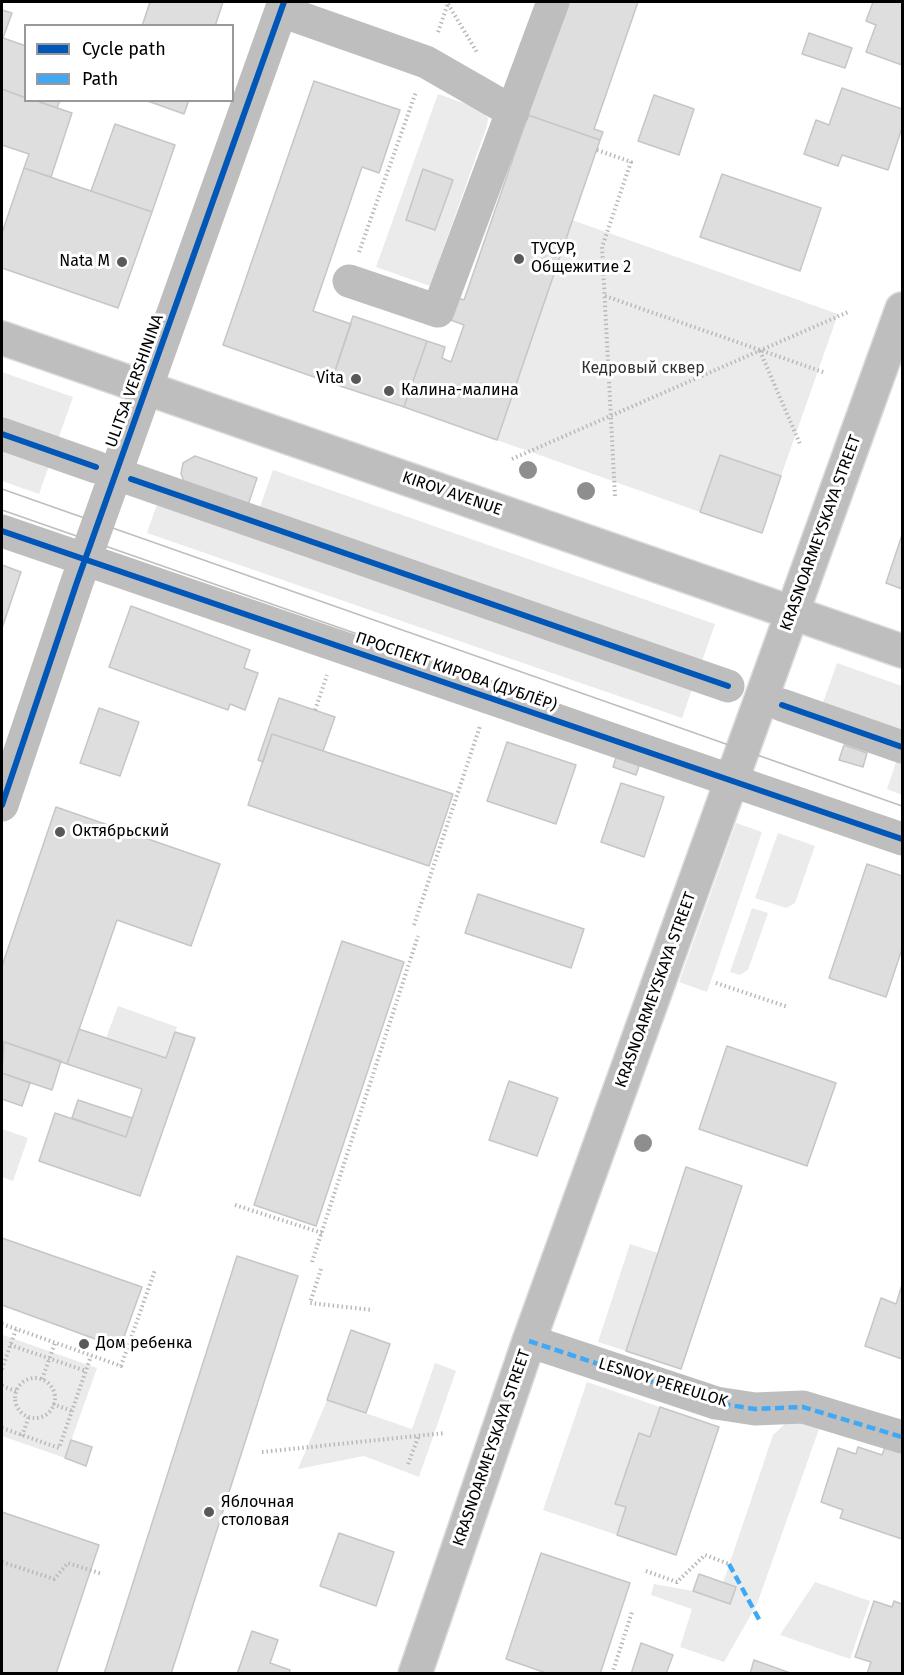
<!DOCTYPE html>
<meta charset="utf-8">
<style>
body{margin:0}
#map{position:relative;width:904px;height:1675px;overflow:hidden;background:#fff;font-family:"Fira Sans",sans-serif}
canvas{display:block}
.frame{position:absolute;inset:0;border:3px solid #000;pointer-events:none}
.legend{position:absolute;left:24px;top:24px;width:210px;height:78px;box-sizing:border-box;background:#fff;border:2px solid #999;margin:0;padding:8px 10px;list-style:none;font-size:18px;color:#000}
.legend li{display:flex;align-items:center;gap:12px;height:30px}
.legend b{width:30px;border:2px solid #999}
</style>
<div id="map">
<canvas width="904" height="1675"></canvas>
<div class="frame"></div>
<ul class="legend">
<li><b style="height:8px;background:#0057b8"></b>Cycle path</li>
<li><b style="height:8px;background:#3fa9f5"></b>Path</li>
</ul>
</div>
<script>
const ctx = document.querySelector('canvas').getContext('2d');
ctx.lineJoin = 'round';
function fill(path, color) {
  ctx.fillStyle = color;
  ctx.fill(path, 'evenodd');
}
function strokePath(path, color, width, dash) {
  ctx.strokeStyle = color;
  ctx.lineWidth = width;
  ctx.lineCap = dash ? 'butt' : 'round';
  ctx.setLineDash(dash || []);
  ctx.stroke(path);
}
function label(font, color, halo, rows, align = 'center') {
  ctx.font = font + ' "Fira Sans",sans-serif';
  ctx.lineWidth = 6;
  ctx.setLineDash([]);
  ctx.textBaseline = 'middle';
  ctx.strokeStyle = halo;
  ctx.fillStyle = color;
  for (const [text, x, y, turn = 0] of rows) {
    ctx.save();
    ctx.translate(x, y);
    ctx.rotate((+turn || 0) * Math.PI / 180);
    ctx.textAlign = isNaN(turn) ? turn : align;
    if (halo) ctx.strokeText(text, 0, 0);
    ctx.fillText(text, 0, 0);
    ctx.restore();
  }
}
const green = new Path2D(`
 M438 94 480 109 488 118 487 126 430 286 376 267Z
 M572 220 838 314 781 476 720 455 700 512 497 440Z
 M2 372 73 397 39 494 2 481Z
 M273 470 715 624 682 718 147 533 162 490 255 521Z
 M837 663 902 686V795L887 789 901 747 818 717Z
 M736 823 762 832 707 992 679 982Z
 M778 833 815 846 795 903 786 908 755 898Z
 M752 908 768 913 748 970 740 975 730 972Z
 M118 1006 177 1027 166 1058 106 1038Z
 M2 1129 28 1138 13 1181 2 1177Z
 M630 1244 658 1253 626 1351 598 1342Z
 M3 1335 97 1368 65 1458 2 1436Z
 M435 1363 456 1371 419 1477 364 1456 298 1469 327 1400 412 1429Z
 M587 1382 660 1407 650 1437 616 1504 626 1507 617 1535 543 1510Z
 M790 1419 819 1429 757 1604 724 1662 680 1647 692 1609 651 1595 654 1584 693 1591 730 1603 736 1587 723 1583 773 1435Z
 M815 1582 870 1601 850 1659 780 1635Z`);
const building = new Path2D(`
 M150 2H223L215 26H142Z
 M567 2H638L594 129 603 132 600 140 528 115Z
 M873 2H902V65L866 52 876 25 866 21Z
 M2 10 12 13 3 38 26 46V98L2 89Z
 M809 33 852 48 845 68 802 54Z
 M314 81 400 110 379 173 362 167 313 311 351 324 331 383 223 345Z
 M842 88 902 109V128L888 170 842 155 838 166 804 154 816 120 829 125Z
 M2 89 26 98V100H34L72 113 51 177 24 168 29 154 2 145Z
 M654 95 694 109 679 155 638 141Z
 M34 100H60L57 108Z
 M145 100H189L184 114Z
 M528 115 600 140 497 440 404 407 427 341 445 347 442 358 451 362 464 325 448 319 455 297 464 300Z
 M115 124 175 145 152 212 91 191Z
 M24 168 152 212 118 308 2 268V233Z
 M423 169 453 180 435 230 406 220Z
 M722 174 821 208 800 271 700 237Z
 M353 316 427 341 404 407 331 383Z
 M720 455 781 476 762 533 700 512Z
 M195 456 257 478 248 505 185 483 181 474 183 463Z
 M902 535V589L886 583Z
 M2 565 21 572 2 628Z
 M131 606 250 650 244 668 258 673 245 710 230 704 228 710 109 667Z
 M279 698 335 717 323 751 272 734 263 762 258 760Z
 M99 708 139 722 120 776 80 763Z
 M272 734 453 794 429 866 248 805Z
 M507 742 576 765 556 824 487 801Z
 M844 745 867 753 863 767 839 760Z
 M618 752 641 760 636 775 613 767Z
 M621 783 664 797 644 857 601 842Z
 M56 807 220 864 191 946 117 920 67 1064 2 1041V966Z
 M867 864 902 876V949L886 997 829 978Z
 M478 894 584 929 571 968 465 933Z
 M342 941 404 962 316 1226 254 1205Z
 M79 1029 166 1058 175 1032 195 1038 140 1196 39 1161 55 1113 126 1137 142 1089 67 1064Z
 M4 1042 61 1061 52 1090 2 1073Z
 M727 1046 836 1083 807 1166 699 1129Z
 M2 1073 30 1083 22 1106 2 1099Z
 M509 1081 558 1098 537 1156 489 1140Z
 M78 1100 132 1118 126 1137 72 1118Z
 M686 1167 742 1186 681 1369 626 1351Z
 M2 1238 142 1287 120 1348 2 1305Z
 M237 1256 298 1276 171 1674H104Z
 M902 1285V1359L865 1346 881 1298 896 1304Z
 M351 1330 390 1344 366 1413 327 1400Z
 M660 1407 719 1427 676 1555 617 1535 626 1507 615 1504 639 1433 650 1437Z
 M71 1440 92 1447 86 1466 65 1458Z
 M858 1447 882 1455 885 1447 902 1453V1539L840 1518 843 1510 821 1502 838 1448 856 1454Z
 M2 1512 99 1545 56 1674H2Z
 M339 1533 394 1552 376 1606 320 1586Z
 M541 1553 630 1583 600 1674H549L506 1659Z
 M699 1574 736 1587 730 1604 693 1591Z
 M874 1601 892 1607 894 1601 902 1604V1674H867L871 1662 855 1657Z
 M252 1631 278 1640 270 1663 290 1670 289 1674H237Z
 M641 1643 673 1655 666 1674H631Z
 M754 1660 793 1674H750Z`);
const path = new Path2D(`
 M448 4 478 54
 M438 32 448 3
 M597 150 631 162 602 247 615 496
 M359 252 416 92
 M605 296 826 373
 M760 351 800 444
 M512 459 848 312
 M315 710 327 675
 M414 925 480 726
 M716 983 788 1007
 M235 1205 322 1233
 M312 1262 418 936
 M321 1269 310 1303 373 1310
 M2 1324 121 1366 155 1270
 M10 1345 86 1371
 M2 1369 16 1329
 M15 1398a20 20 0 1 1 40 0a20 20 0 1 1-40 0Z
 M42 1379 55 1343
 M2 1386 16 1391
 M53 1404 72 1411
 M2 1428 59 1448 91 1356
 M22 1436 29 1416
 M262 1452 445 1433
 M408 1464 419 1435
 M2 1562 54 1579 68 1563 102 1574
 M646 1571 677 1582 705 1555 729 1564
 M476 1674 477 1671
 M612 1674 632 1612`);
const minor = new Path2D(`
 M281 11 426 62 513 112
 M349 281 438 311 553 2
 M2 434 96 467
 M131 479 728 686
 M2 531 902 839
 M782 705 902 747
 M2 805 77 582 284 2
 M529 1341 716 1403 755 1409 803 1407 902 1437`);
const major = new Path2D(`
 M2 338 902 651
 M415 1674 529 1341 902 309`);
const tram = new Path2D(`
 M2 489 902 806
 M2 510 902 824`);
const quiet = new Path2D(`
 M529 1341 716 1403 755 1409 803 1407 902 1437
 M729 1564 761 1623`);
const cycleway = new Path2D(`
 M2 434 96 467
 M131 479 728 686
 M2 531 902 839
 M782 705 902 747
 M2 805 77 582 284 2`);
const trees = [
 [528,470],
 [586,491],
 [643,1143]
];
const markers = [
 [519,259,6,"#595959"],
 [122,262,6,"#595959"],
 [356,379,6,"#595959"],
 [389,391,6,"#595959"],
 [60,832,6,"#595959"],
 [84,1344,6,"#595959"],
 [209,1512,6,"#595959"]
];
const poiNames = [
 ["ТУСУР,",531,250],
 ["Общежитие 2",531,268],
 ["Nata M",110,262,"right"],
 ["Vita",344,379,"right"],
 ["Калина-малина",401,391],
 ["Октябрьский",72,832],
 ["Дом ребенка",96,1344],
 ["Яблочная",221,1503],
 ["столовая",221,1521]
];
const parkNames = [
 ["Кедровый сквер",643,369]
];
const streetNames = [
 ["ULITSA VERSHININA",135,381,-70],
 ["KIROV AVENUE",452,494,19],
 ["KRASNOARMEYSKAYA STREET",821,533,-70],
 ["ПРОСПЕКТ КИРОВА (ДУБЛЁР)",456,672,19],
 ["KRASNOARMEYSKAYA STREET",656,990,-70],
 ["LESNOY PEREULOK",663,1383,17],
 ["KRASNOARMEYSKAYA STREET",492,1448,-71]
];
fill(green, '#ebebeb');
fill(building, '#dedede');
strokePath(building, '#c6c6c6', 1.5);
strokePath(major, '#dbdbdb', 36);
strokePath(path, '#b9b9b9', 4, [1.5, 3]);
strokePath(minor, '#bebebe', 33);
strokePath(major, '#bebebe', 33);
strokePath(tram, '#bebebe', 1.5);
strokePath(quiet, '#3fa9f5', 4.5, [9, 4.5]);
strokePath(cycleway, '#0057b8', 6);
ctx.fillStyle = '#8e8e8e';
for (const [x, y] of trees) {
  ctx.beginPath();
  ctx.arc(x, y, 9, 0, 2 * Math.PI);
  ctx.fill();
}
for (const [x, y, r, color] of markers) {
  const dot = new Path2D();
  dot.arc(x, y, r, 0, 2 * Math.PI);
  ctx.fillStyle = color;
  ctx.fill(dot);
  strokePath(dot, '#fff', 2);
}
label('16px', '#000', '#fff', poiNames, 'left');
label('16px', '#313131', '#fff', parkNames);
label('16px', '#000', '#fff', streetNames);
</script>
